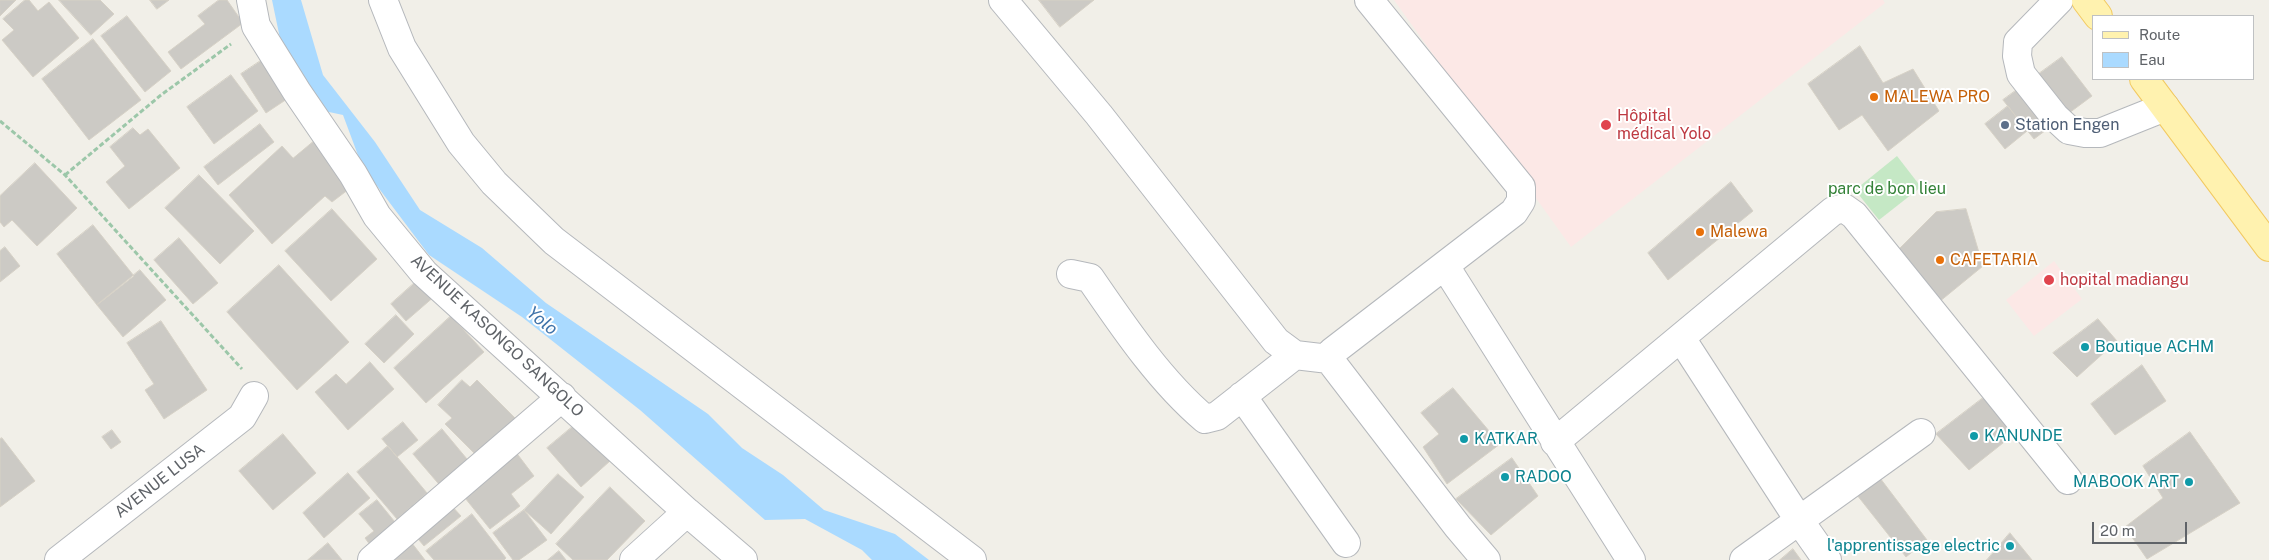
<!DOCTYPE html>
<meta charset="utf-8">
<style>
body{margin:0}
#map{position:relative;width:2269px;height:560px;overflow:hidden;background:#f1efe8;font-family:"Public Sans",sans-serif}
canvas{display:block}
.legend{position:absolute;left:2092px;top:15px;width:162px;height:65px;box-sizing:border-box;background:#fff;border:1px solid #bfc1c3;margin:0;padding:6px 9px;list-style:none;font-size:15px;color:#5f6368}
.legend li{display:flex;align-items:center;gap:10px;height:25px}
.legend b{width:25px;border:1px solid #bfc1c3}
.scale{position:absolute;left:2092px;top:522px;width:95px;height:22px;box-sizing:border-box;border:2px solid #5f6368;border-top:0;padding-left:6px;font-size:15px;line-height:18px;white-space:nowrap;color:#5f6368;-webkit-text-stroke:4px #fff;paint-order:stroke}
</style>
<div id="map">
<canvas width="2269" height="560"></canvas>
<ul class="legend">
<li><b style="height:6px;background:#fff2af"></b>Route</li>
<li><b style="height:14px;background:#aadaff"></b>Eau</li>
</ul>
<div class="scale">20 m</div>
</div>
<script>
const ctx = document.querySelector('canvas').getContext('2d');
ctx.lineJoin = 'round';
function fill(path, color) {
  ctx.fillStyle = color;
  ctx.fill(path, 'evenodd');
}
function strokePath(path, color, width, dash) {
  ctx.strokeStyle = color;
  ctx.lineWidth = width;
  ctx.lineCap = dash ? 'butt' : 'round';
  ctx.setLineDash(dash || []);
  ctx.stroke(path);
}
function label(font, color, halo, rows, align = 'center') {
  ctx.font = font + ' "Public Sans",sans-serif';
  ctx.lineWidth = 4;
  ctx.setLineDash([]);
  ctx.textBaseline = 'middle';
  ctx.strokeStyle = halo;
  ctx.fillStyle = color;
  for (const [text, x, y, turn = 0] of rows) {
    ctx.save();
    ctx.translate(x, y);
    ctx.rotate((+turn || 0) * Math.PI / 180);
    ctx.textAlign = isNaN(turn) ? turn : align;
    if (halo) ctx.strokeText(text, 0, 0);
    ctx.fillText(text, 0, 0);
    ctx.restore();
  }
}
const medical = new Path2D(`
 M1394 0H1883L1885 3 1571 247Z
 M2054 261 2082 299 2034 336 2006 300Z`);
const green = new Path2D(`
 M1897 156 1921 187 1879 220 1855 190Z`);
const water = new Path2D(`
 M272 0H301L323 75 375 142 420 210 482 248 546 303 708 414 742 448 783 475 824 510 895 534 929 560H872L862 550 805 519 765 520 640 410 522 317 429 255 362 166 343 115 315 109 282 48Z`);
const building = new Path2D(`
 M0 0H16L0 16Z
 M25 0H29L38 11 49 2 79 38 33 77 2 40 14 30 3 19Z
 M59 0H100L114 14 91 35Z
 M150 0H169L157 9Z
 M219 0H227L243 23 181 69 168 52 205 24 198 16Z
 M1039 0H1094L1060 27Z
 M127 16 171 71 145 92 101 36Z
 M93 39 141 100 89 140 42 79Z
 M1860 46 1883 83 1913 69 1939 111 1888 151 1862 115 1839 130 1808 84Z
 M2062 57 2092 96 2034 139 2003 100Z
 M265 58 290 97 266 113 241 74Z
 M231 75 258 111 214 144 187 107Z
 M2008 106 2027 131 2005 149 1985 124Z
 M260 124 274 142 218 185 204 167Z
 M133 128 140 135 148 129 180 168 129 209 106 182 125 166 110 147Z
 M319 137 353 186 332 202 325 196 272 244 229 195 282 146 293 158Z
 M35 163 77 208 37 246 12 220 4 227 0 222V196Z
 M199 175 254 231 220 264 165 208Z
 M1731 182 1753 211 1668 280 1648 253Z
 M332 209 377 259 331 301 285 251Z
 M1966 209 1983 266 1939 302 1894 254 1936 212Z
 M93 225 134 276 97 305 57 254Z
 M179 238 218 283 193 304 154 260Z
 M5 247 20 266 0 282V251Z
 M279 265 349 342 297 390 227 312Z
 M140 270 166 300 123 337 97 305Z
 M420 278 436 295 406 321 391 304Z
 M396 315 414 334 384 363 365 344Z
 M451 316 484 352 426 403 394 368Z
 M2098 319 2117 341 2077 377 2053 353Z
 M161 321 207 390 164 419 145 390 154 384 127 343Z
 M370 362 394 389 348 430 315 392 336 374 346 384Z
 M2142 365 2166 401 2115 435 2091 404Z
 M462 380 470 387 477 380 521 424 480 459 445 424 452 418 438 405Z
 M1453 388 1500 444 1447 484 1423 447 1439 434 1421 413Z
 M1983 398 2019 427 2008 439 1969 470 1936 434Z
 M403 422 418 440 397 457 382 439Z
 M577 423 610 461 581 487 547 448Z
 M442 429 472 465 443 489 413 454Z
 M112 430 121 442 111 449 102 437Z
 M2190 432 2240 503 2147 559 2125 527 2163 498 2143 466Z
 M283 434 316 473 273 510 239 471Z
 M2 438 35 481 0 507V439Z
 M388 446 427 493 397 519 357 472Z
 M515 451 534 476 511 494 520 506 490 529 461 493Z
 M1512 458 1538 496 1491 535 1456 499Z
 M348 473 370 498 324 538 303 513Z
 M558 474 584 497 551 534 524 510Z
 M1880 478 1927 540 1906 557 1857 495Z
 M610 487 645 521 607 560H573L556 544Z
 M377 500 399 527 373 549 365 538 374 531 359 514Z
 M450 504 461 516 424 546 413 533Z
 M524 510 547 540 519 560H513L493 533Z
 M472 514 506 558 504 560H434L426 551Z
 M2010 533 2032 560H1987Z
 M408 538 425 560H379Z
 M328 543 342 560H308Z
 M1793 549 1801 560H1780Z
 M559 551 566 560H548Z`);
const path = new Path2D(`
 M0 121 65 175 242 369
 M65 175 161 95 231 44`);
const minor = new Path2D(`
 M251 0 256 26 297 92 353 174 377 216 424 273 687 512 743 560
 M383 0 402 48 461 143 494 183 554 241 972 560
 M1003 0 1099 115 1276 341 1295 355 1329 359 1458 527 1486 560
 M2059 0 2018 42 2017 56 2021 74 2055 117 2069 130 2085 133H2100L2165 107
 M1445 266 1631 560
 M1071 274 1090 278C1123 326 1160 381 1205 419L1217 416 1295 355
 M1681 338 1799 520 1827 560
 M1329 359 1332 352 1514 212 1521 201V187L1369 0
 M1242 396 1346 543
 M1555 442 1833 211 1844 208 1854 215 2068 480
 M59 560 242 417 254 396
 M372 560 562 397
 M634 560 687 512
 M1744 560 1921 433`);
const major = new Path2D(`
 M2086 0 2098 16
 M2144 79 2269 247`);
const markers = [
 [1874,97,5,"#e8710a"],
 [1606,125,6,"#e0444e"],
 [2005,125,5,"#5c6f8a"],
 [1700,232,5,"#e8710a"],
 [1940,260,5,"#e8710a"],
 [2049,280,6,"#e0444e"],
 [2085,347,5,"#0f9aa8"],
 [1974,436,5,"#0f9aa8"],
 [1464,439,5,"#0f9aa8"],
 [1505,477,5,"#0f9aa8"],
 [2189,482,5,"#0f9aa8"],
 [2010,546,5,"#0f9aa8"]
];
const foodNames = [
 ["MALEWA PRO",1884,97],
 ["Malewa",1710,232],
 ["CAFETARIA",1950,260]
];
const healthNames = [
 ["Hôpital",1617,116],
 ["médical Yolo",1617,134],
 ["hopital madiangu",2060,280]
];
const serviceNames = [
 ["Station Engen",2015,125]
];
const parkNames = [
 ["parc de bon lieu",1887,189]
];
const streetNames = [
 ["AVENUE KASONGO SANGOLO",497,336,43],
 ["AVENUE LUSA",160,481,-38]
];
const cultureNames = [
 ["Boutique ACHM",2095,347],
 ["KANUNDE",1984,436],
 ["KATKAR",1474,439],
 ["RADOO",1515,477],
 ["MABOOK ART",2179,482,"right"],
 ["l'apprentissage electric",2000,546,"right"]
];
const waterNames = [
 ["Yolo",542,321,39]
];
fill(medical, '#fce8e6');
fill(green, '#c5e8c5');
fill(water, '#aadaff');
fill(building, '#cccac5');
strokePath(building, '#d6d1c6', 1);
strokePath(minor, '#b5b8bc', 30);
strokePath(major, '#f2c960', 30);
strokePath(path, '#9cc7a9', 3, [5, 2.5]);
strokePath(minor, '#fff', 28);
strokePath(major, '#fff2af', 28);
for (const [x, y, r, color] of markers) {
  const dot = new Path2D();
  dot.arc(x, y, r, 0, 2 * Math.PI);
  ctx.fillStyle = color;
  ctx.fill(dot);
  strokePath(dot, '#fff', 2);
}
label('16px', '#c56008', '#fff', foodNames, 'left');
label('16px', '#be3a42', '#fff', healthNames, 'left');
label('16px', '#4e5e75', '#fff', serviceNames, 'left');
label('16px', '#348238', '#fff', parkNames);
label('16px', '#5f6368', '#fff', streetNames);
label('16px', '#0d838f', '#fff', cultureNames, 'left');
label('italic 18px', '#4174aa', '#fff', waterNames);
</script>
